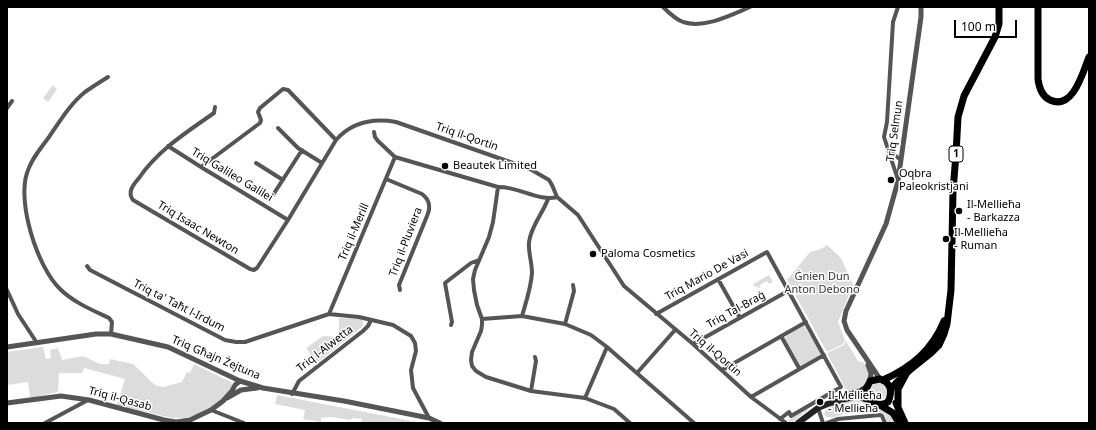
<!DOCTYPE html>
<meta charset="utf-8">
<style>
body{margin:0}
#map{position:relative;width:1096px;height:430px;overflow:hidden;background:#fff;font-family:"Noto Sans",sans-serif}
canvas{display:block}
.frame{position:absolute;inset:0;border:8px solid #000;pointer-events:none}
.scale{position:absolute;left:954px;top:20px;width:63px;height:18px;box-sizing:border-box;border:2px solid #000;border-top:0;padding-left:5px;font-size:12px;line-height:14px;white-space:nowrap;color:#000;-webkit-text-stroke:3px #fff;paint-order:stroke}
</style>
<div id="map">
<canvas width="1096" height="430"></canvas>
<div class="frame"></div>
<div class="scale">100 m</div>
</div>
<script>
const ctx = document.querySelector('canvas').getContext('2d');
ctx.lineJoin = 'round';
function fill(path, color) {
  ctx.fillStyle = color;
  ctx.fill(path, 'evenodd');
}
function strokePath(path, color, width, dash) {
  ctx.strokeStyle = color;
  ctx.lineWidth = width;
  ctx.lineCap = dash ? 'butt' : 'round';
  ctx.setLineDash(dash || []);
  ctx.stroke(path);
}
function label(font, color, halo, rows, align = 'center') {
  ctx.font = font + ' "Noto Sans",sans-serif';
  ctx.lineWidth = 3;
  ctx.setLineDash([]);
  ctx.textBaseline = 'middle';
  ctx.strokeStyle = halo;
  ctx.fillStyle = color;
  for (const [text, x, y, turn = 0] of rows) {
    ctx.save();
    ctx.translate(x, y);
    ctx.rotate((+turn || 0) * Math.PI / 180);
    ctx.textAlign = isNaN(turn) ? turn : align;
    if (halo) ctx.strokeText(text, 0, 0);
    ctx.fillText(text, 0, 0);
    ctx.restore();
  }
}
const green = new Path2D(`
 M53 85 57 89 48 102 43 98Z
 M827 245 841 258 853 285 838 322 845 340 843 344 827 352 787 280 810 252 821 249Z
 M769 275 773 282 769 284 767 281 760 285 761 287 758 288 757 286 754 287 753 284Z
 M339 318 361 319 363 321V326L317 363 306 348 323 336 339 337Z
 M804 325 821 354 800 367 785 340 786 336Z
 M846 341 858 361 864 363C875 381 865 387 848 394L827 353 844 345Z
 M43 347 46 359 51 358 50 350 58 348 62 360 83 356 100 364H109L110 359 133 364 155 385 163 387 182 382 187 372 190 373 194 364 231 382C232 385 233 385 232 388 229 397 203 413 194 416 187 418 179 418 172 418L117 405 125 379 84 368 82 373H59L58 392 30 398 28 382 7 385V352Z
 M869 392a9 9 0 1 1 18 0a9 9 0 1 1-18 0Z
 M277 395 422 423H361L362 419 352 418 351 420 331 417 321 418V422L303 419 305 410 275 404Z
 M859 398 887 412 898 423H887L885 415 879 412 866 413 863 402 842 404 841 408 842 415C835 416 830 420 824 415 826 402 848 401 859 398Z
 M810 408 793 422 787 421 805 410Z`);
const minor = new Path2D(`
 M663 7C669 13 675 19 683 22 704 29 731 15 750 7
 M108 77C100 82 92 87 85 92 70 104 60 121 49 137 41 148 31 159 27 173 17 202 37 267 60 289 73 302 92 310 109 318L112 322 111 334
 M215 107 214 113C187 132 158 150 139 178 133 185 127 192 133 200L250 269 254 270 257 268 288 220 336 140C352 122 373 118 396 122L530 169 549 180 552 185 557 197 578 215 624 286 693 344 751 397 786 423
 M7 108 12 101
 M278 128 298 148 322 163
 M374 132 375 137 378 141 395 157 498 187C517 186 540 202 557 197
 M168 146 201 167 288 220
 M888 150 901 160
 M256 163 283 180
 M201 167 260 123 261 120 258 112 260 108 283 89 288 90 336 140
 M386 179 422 194C430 200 431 207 427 216L399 285 400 290
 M898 180 884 137 887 122 893 22 898 7
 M498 187 493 222 489 237 475 270 473 279 474 290 477 305 482 319V325L481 331 472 352 471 360 472 366 476 371 486 377 531 391 585 398 614 409 630 423
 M273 195 302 150
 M87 266 90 270 225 340 236 342H245L329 314 359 317 393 325 411 336 415 343 416 351 411 370 413 388 429 418
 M718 279 740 318
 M7 290 18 314 37 343
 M329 314 395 157
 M656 314 767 252 841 387 791 416 789 412 780 419
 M522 316C526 302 531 288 532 273 532 262 528 252 529 242 531 226 543 213 548 199
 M482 319 522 316 565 324 591 335 607 347 694 423
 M565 324 574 291 573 285
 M451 325 452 322 445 283 471 263 479 260
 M781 336 799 368
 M693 344 788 291
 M722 370 806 322
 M637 373 675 330
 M531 391 536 361 535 357
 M292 394 299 381 363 331 368 326 371 320
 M751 397 824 355
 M585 398 607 347
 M818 408 823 423
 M211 410 244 423
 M45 423 88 400
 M827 423 838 419 880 415 882 416 885 423`);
const tertiary = new Path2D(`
 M7 347 96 334H111L168 347 240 381 263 388 344 401 429 418 440 423
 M868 365 871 373 870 381
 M880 379 847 330 844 321 846 311 886 224 898 181 921 17V7
 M227 398 241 390 257 388
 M7 403 61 396 89 400 164 420 176 422 190 420 211 410 223 401 232 391 235 385 240 381`);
const secondary = new Path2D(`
 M848 395 861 391 867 387
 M798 423 818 408 830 403 853 397H859L870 401`);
const primary = new Path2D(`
 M1038 7V79C1039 87 1041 96 1050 100 1073 111 1083 72 1089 57
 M883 380C912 367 932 350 944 321
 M891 389 897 382 911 369 931 353 939 345 944 334 947 324 951 290 953 191 956 154 958 117 964 96 995 37 999 24V7`);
const trunk = new Path2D(`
 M880 379C891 383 893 391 888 402 877 408 862 401 867 387 867 387 870 382 870 381Z
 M896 403 905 423
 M880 405 893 413 899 423
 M898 406V389L906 374`);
const markers = [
 [445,166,4,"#000"],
 [891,180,4,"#000"],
 [959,211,4,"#000"],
 [946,239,4,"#000"],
 [593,254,4,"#000"],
 [820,402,4,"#000"]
];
const shields = [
 [956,154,14]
];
const shieldNames = [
 ["1",956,154]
];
const streetNames = [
 ["Triq Selmun",895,131,-82],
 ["Triq il-Qortin",467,137,19],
 ["Triq Galileo Galilei",232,175,31],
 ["Triq Isaac Newton",198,228,31],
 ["Triq il-Merill",354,232,-67],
 ["Triq il-Pluviera",406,242,-69],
 ["Triq Mario De Vasi",707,275,-29],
 ["Triq ta' Taħt l-Irdum",179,306,27],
 ["Triq Tal-Braġ",736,310,-29],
 ["Triq l-Alwetta",325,349,-38],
 ["Triq il-Qortin",715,353,41],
 ["Triq Għajn Żejtuna",216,358,23],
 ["Triq il-Qasab",120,399,15]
];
const poiNames = [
 ["Beautek Limited",453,166],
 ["Oqbra",899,174],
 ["Paleokristjani",899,187],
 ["Il-Mellieħa",967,205],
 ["- Barkazza",967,218],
 ["Il-Mellieħa",954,233],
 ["- Ruman",954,246],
 ["Paloma Cosmetics",601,254],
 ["Il-Mellieħa",828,396],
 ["- Mellieħa",828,409]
];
const parkNames = [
 ["Ġnien Dun",822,277],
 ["Anton Debono",822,290]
];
fill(green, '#dcdcdc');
strokePath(minor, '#555', 4);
strokePath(tertiary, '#555', 5);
strokePath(secondary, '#222', 6);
strokePath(primary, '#000', 7);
strokePath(trunk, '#000', 7);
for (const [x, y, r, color] of markers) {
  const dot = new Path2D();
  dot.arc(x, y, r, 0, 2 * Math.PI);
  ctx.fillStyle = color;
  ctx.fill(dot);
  strokePath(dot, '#fff', 1.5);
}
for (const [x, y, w] of shields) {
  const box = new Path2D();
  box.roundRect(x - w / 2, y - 8, w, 16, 3);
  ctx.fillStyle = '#fff';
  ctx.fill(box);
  strokePath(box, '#000', 1);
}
label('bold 10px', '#000', null, shieldNames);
label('11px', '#000', '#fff', streetNames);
label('11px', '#000', '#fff', poiNames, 'left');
label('11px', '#333', '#fff', parkNames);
</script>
